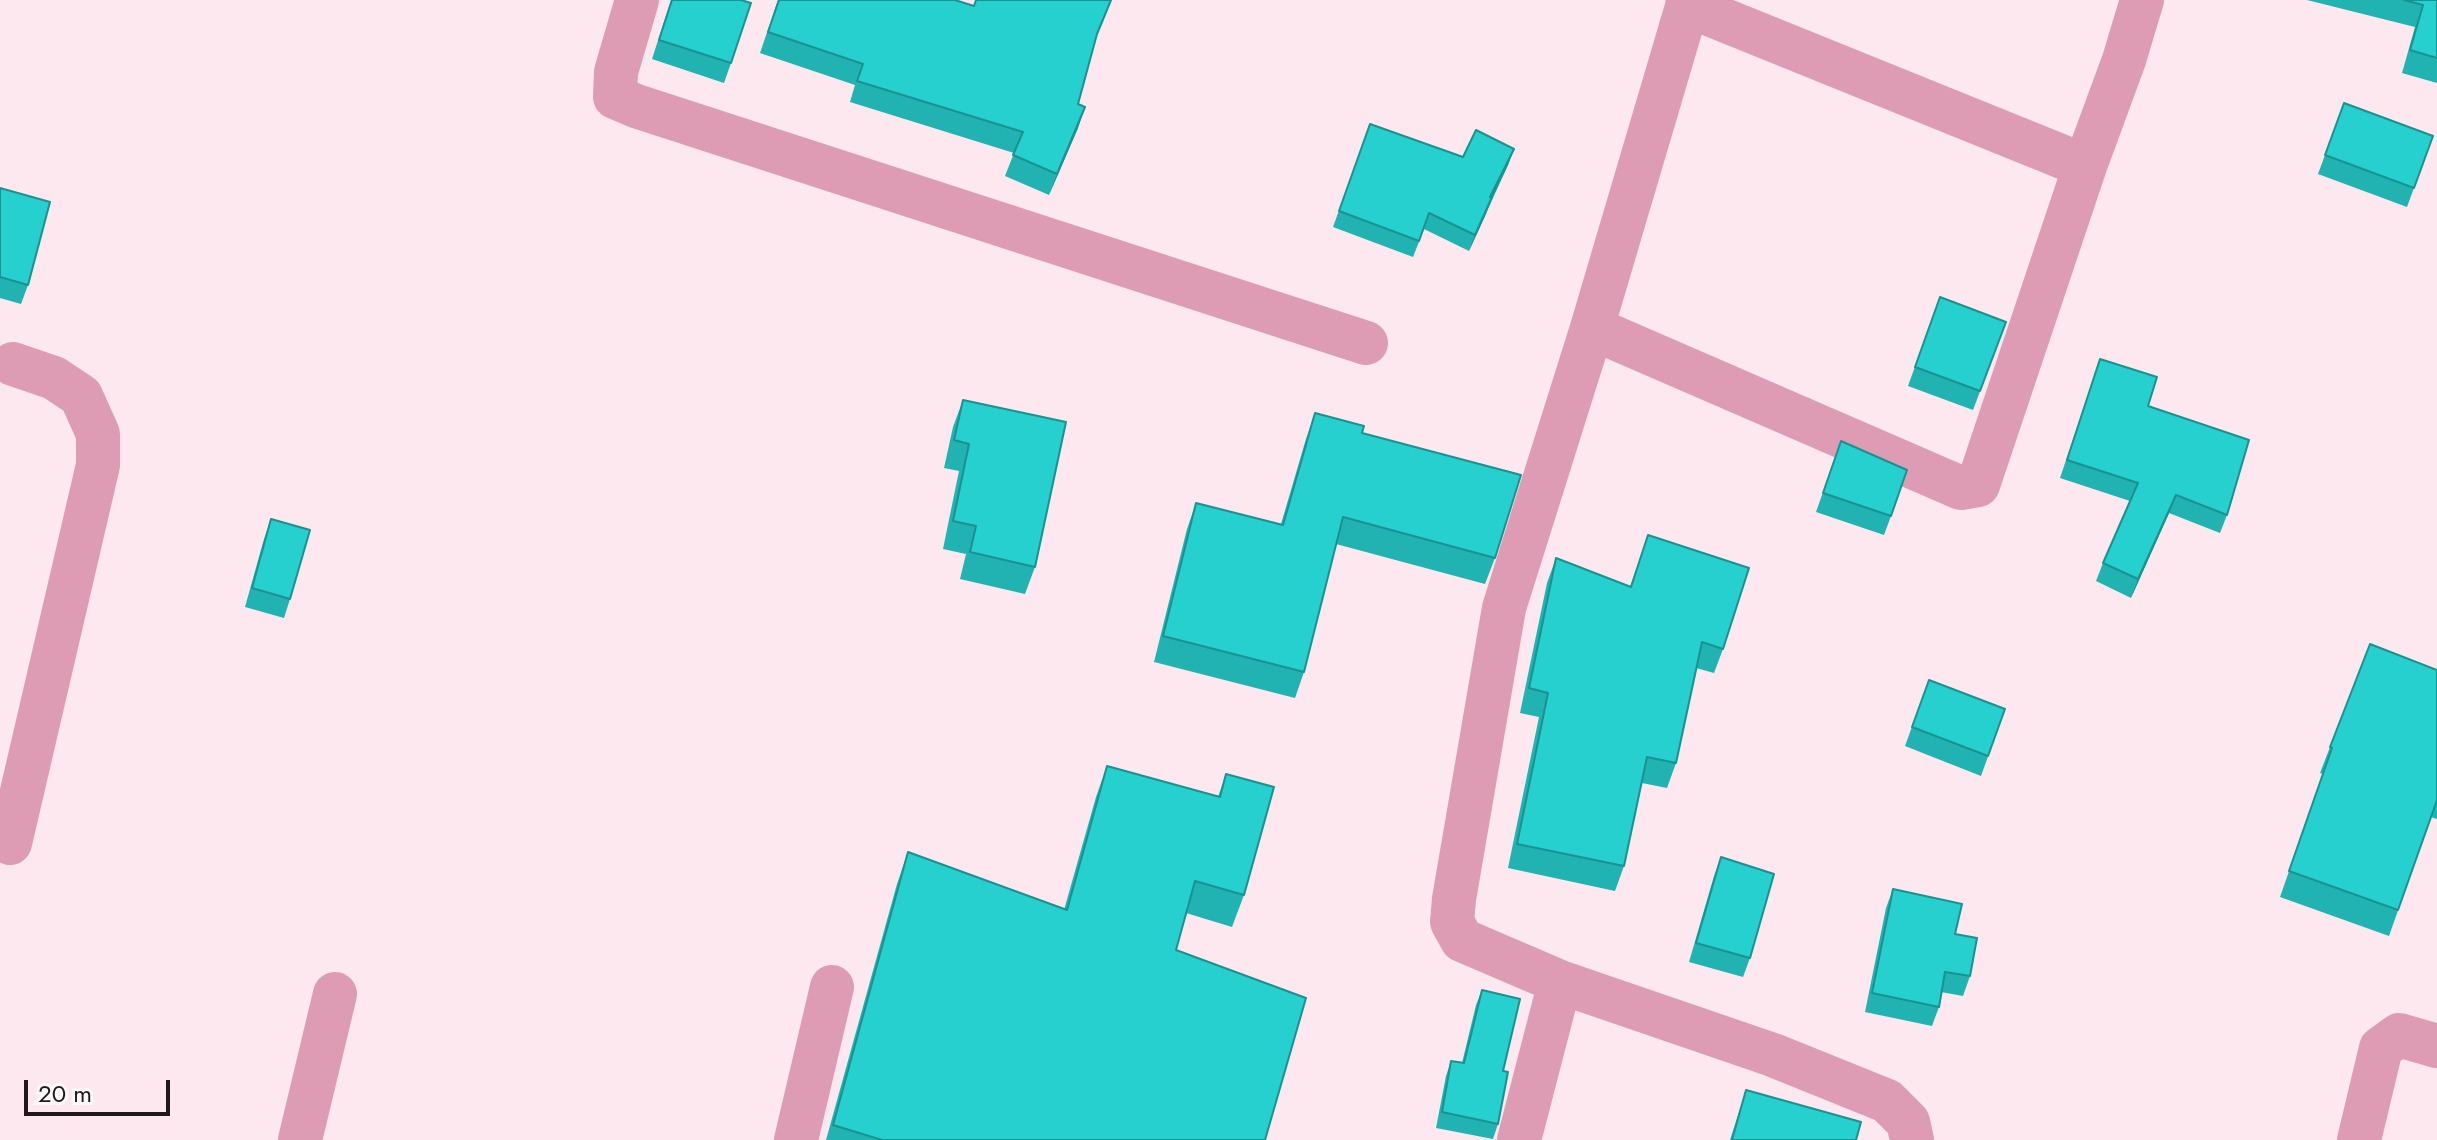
<!DOCTYPE html>
<style>
body{margin:0}
#map{position:relative;width:2437px;height:1140px;overflow:hidden;background:#fce8ee;font-family:Jost,sans-serif}
canvas{display:block}
.scale{position:absolute;left:24px;top:1080px;width:146px;height:36px;box-sizing:border-box;border:4px solid #21181c;border-top:0;padding-left:10px;font-size:24px;line-height:28px;white-space:nowrap;color:#21181c;-webkit-text-stroke:6px #fff9fb;paint-order:stroke}
</style>
<div id="map">
<canvas width="2437" height="1140"></canvas>
<div class="scale">20 m</div>
</div>
<script>
const ctx = document.querySelector('canvas').getContext('2d');
ctx.lineJoin = 'round';
function strokePath(path, color, width, dash) {
  ctx.strokeStyle = color;
  ctx.lineWidth = width;
  ctx.lineCap = dash ? 'butt' : 'round';
  ctx.setLineDash(dash || []);
  ctx.stroke(path);
}
function fill(path, color) {
  ctx.fillStyle = color;
  ctx.fill(path, 'evenodd');
}
const minor = new Path2D(`
 M637 0 616 72 615 97 636 106 1366 343
 M1689 0 1592 328 1504 608 1454 899 1452 922 1462 940 1560 982 1773 1055 1887 1101 1908 1122 1912 1140
 M1687 5 2085 166 2124 60 2142 0
 M1592 328 1961 488 1978 485 2085 166
 M10 843 98 465V434L81 396 54 378 13 364
 M300 1140 335 994
 M796 1140 832 987
 M1519 1140 1560 982
 M2359 1140 2381 1048 2399 1035 2437 1046`);
const wall = new Path2D(`
 M671 0H741L731 63 724 83 652 59Z
 M778 0H955L1095 41 1078 104V128L1049 195 1005 176 1014 153 850 102 855 85 760 53Z
 M2307 0H2437V83L2402 73 2415 27Z
 M2344 103 2433 136 2407 207 2318 174Z
 M1370 124 1463 157 1514 149 1508 165 1469 251 1424 229 1413 257 1333 227Z
 M0 188 28 285 21 304 0 298Z
 M1940 297 2006 322 1973 410 1908 386Z
 M2100 359 2148 406 2227 515 2220 533 2169 513 2131 598 2096 581 2103 563 2130 501 2060 478Z
 M963 400 1035 567 1025 594 960 579 966 554 943 549 959 471 944 468 953 427Z
 M1315 413 1362 433 1495 558 1485 584 1336 544 1304 672 1295 698 1154 662 1187 529 1196 503 1281 524 1306 439Z
 M1841 441 1891 516 1884 535 1816 512Z
 M271 519 290 599 284 618 245 607 264 539Z
 M1648 535 1723 649 1714 673 1696 668 1676 763 1667 788 1642 783 1624 866 1615 891 1508 868 1539 717 1520 713 1547 583 1556 558 1630 587Z
 M2437 670V819L2431 817 2389 936 2280 897 2323 774 2320 773 2330 747Z
 M1929 680 2005 709 1981 776 1905 746Z
 M1107 766 1218 797 1226 774 1244 895 1232 927 1186 913 1176 950 1265 1140H826L897 884 908 852 1064 910 1096 797Z
 M1721 857 1750 958 1743 977 1689 962 1714 876Z
 M1893 889 1970 976 1963 996 1941 992 1939 1007 1932 1026 1865 1012 1886 908Z
 M1482 990 1503 1071 1498 1124 1493 1139 1436 1128 1446 1076 1451 1061 1462 1063 1476 1005Z
 M1746 1090 1856 1140H1730Z`);
const shadedWall = new Path2D(`
 M1085 107 1078 128 1049 195 1057 174Z
 M1514 149 1508 165 1485 213 1490 197Z
 M1492 197 1486 214 1469 251 1475 235Z
 M2176 495 2169 513 2131 598 2138 579Z`);
const building = new Path2D(`
 M672 0H741L751 3 731 63 659 40Z
 M779 0H955L974 6 976 0H1111L1097 34 1078 104 1085 107 1057 174 1013 155 1023 132 857 81 863 64 768 32Z
 M2404 0H2437V58L2410 50 2423 5Z
 M2344 103 2433 136 2414 188 2325 155Z
 M1370 124 1463 157 1476 130 1514 149 1490 197H1492L1475 235 1429 213 1419 241 1339 211Z
 M0 188 50 202 28 285 0 277Z
 M1940 297 2006 322 1980 391 1915 367Z
 M2100 359 2157 377 2148 406 2249 440 2227 515 2176 495 2138 579 2103 563 2138 483 2067 460Z
 M963 400 1066 422 1035 567 970 552 976 526 953 521 969 444 954 440Z
 M1315 413 1364 426 1362 433 1521 475 1495 558 1343 517 1304 672 1163 636 1196 503 1283 525Z
 M1841 441 1907 470 1891 516 1823 493Z
 M271 519 310 530 290 599 252 588Z
 M1648 535 1749 568 1723 649 1702 642 1676 763 1647 757 1624 866 1517 844 1548 693 1529 688 1556 558 1631 587Z
 M2370 644 2437 670V800L2398 910 2289 871 2332 748 2330 747Z
 M1929 680 2005 709 1988 756 1912 727Z
 M1107 766 1220 797 1226 774 1274 787 1244 895 1195 881 1176 950 1306 998 1265 1140H882L833 1125 908 852 1067 910Z
 M1721 857 1774 874 1750 958 1696 943Z
 M1893 889 1962 904 1955 934 1977 938 1970 976 1945 972 1939 1007 1872 993Z
 M1482 990 1520 999 1503 1071 1508 1072 1498 1124 1442 1112 1451 1061 1464 1063Z
 M1746 1090 1861 1122 1856 1140H1732Z`);
strokePath(minor, '#de9cb4', 44);
fill(wall, '#20b3b1');
fill(shadedWall, '#1a9290');
fill(building, '#25d0ce');
strokePath(building, '#1a9290', 2);
</script>
